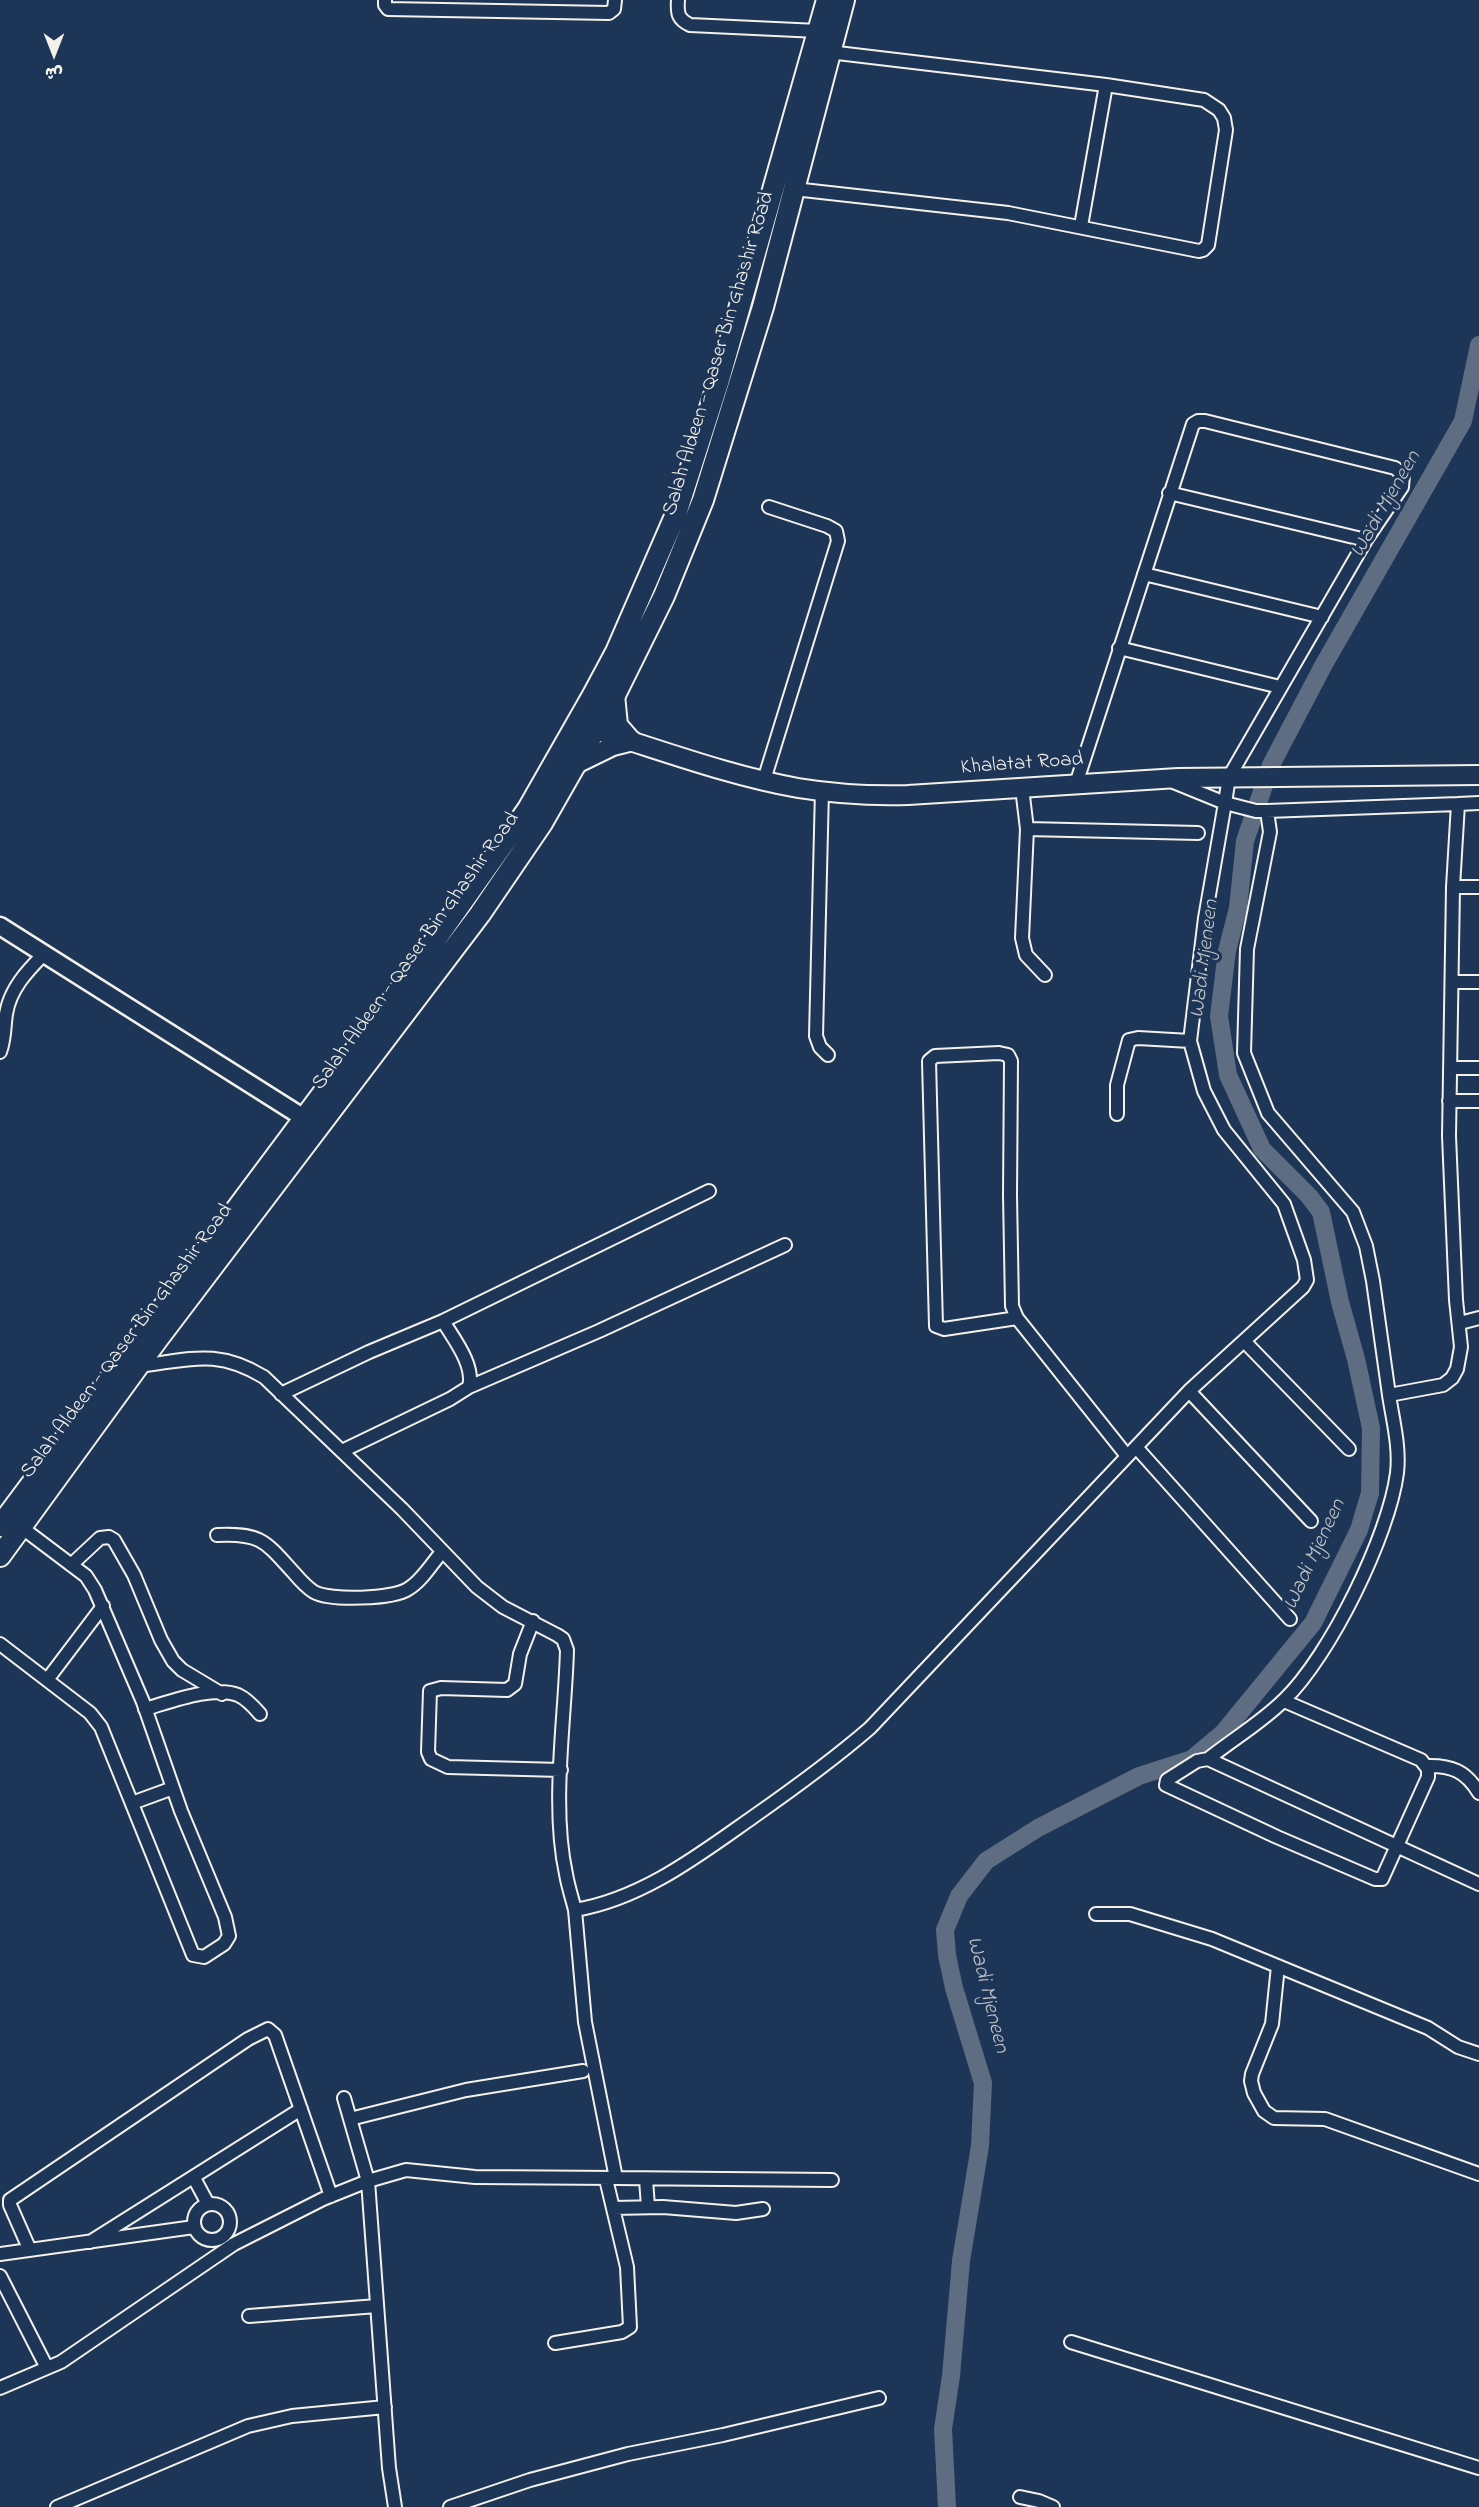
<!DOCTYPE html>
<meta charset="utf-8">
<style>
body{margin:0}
#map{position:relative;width:1479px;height:2507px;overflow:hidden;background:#1d3557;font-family:"Indie Flower","Playpen Sans Arabic",sans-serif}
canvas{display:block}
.north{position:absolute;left:24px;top:24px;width:60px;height:60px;-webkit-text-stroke:4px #1d3557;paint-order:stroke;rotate:180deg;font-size:16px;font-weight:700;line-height:24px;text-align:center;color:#f4f1e8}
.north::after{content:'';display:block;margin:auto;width:21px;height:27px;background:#f4f1e8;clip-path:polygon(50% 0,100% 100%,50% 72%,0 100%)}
</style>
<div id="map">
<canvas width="1479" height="2507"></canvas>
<div class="north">ش</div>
</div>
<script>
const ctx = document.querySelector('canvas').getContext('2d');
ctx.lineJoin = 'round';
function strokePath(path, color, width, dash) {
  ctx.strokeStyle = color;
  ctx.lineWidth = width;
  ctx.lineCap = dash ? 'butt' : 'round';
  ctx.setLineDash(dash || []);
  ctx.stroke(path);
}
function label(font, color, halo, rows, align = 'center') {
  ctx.font = font + ' "Indie Flower",sans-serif';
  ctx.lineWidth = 6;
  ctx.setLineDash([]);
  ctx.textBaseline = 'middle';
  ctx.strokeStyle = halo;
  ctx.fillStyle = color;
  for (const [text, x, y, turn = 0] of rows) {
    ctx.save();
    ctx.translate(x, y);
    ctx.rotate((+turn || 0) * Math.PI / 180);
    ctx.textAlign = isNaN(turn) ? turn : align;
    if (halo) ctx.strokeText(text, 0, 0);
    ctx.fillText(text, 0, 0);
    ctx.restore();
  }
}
const river = new Path2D(`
 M947 2507 943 2429 951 2376 961 2261 980 2146 983 2083 954 1988 947 1955 945 1930 959 1896 986 1861 1038 1828 1139 1776 1192 1759 1223 1733 1313 1623 1359 1530 1370 1493 1371 1428 1356 1359 1340 1302 1321 1212 1309 1196 1262 1149 1228 1075 1219 1016 1227 951 1238 908 1245 841 1271 765 1323 666 1463 421 1479 345`);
const minor = new Path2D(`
 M385 0V5L388 9 609 13 614 9 615 0
 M678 0C677 14 678 19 690 25L818 31
 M794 189 1008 213 1199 251 1203 250 1208 245 1226 130 1224 118 1219 110 1204 100 1106 85 829 52
 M1081 226 1106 85
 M1169 493 1366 540
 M1144 574 1322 617
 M1119 648 1280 687
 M764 780 838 541 836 531 827 526 769 507
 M1076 784 1193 424 1198 421H1205L1395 468 1403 475 1402 487 1366 540 1229 777 1225 803 1256 811H1267L1270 832 1247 949 1244 1053 1268 1113 1353 1212 1366 1246 1373 1281 1389 1395
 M1022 788 1027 829 1022 938 1026 955 1045 975
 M822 790 816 1036 820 1047 828 1055
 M1479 803 1458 804 1453 887 1449 1136 1456 1300 1461 1347 1457 1369 1452 1378 1443 1385 1389 1395C1393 1421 1400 1447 1397 1473 1389 1535 1330 1656 1284 1700 1262 1722 1233 1739 1208 1759L1479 1884
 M1267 811 1458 804
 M1027 829 1198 833
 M1453 887H1479
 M1452 982H1479
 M0 1052C5 1039 4 1027 6 1014 10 989 27 971 44 954
 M1450 1068H1479
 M1449 1101H1479
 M1117 1114V1085L1129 1040 1138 1038 1190 1041
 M1017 1318 944 1329 936 1326 929 1061 935 1056 999 1053 1008 1055 1011 1061 1010 1195 1012 1306 1017 1318 1127 1456
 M1460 1323 1479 1318
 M1244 1341 1349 1449
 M138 1366C190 1360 216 1348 264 1377L402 1509 477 1587 503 1607 557 1635 563 1639 567 1650C565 1721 551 1805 566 1874 568 1886 572 1898 575 1910
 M469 1387 599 1331 785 1245
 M1189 1391 1311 1521
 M281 1394 369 1352 443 1321 709 1191
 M1136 1447 1290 1619
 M342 1451 450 1399 469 1387C475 1365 453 1338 443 1321
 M217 1535C261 1533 265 1541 294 1573 300 1580 306 1587 314 1592 330 1601 393 1599 408 1589 422 1581 432 1563 442 1552
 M71 1565 100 1538 109 1537 114 1540 134 1575 161 1640 173 1661 182 1670 222 1694
 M533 1621 520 1654 515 1684 507 1690 441 1688 430 1691 428 1752 431 1759 448 1767 561 1770
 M0 1644 90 1713 101 1727 193 1955 204 1957 224 1944 229 1936 225 1917 181 1811 143 1702 95 1590 86 1576 21 1527
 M47 1680 103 1606
 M145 1709C170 1702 213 1685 238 1695 247 1699 254 1707 260 1714
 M1208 1759 1197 1761 1167 1780 1166 1785 1277 1837 1375 1879H1382L1428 1777V1769L1421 1760 1284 1701
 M1426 1766C1451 1765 1466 1771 1479 1793
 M132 1803 173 1788
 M1096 1914H1130L1212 1939 1428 2028 1458 2047 1479 2054
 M1278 1966 1272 2024 1252 2074 1251 2081 1254 2093 1264 2111 1274 2118 1325 2119 1479 2174
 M344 2098 368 2181 389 2468 395 2507
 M350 2119 466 2090 583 2071
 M194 2178 208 2204
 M616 2178 832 2180
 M646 2179 648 2207
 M194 2222a18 18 0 1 1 36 0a18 18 0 1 1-36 0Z
 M613 2208 663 2207 736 2213 763 2209
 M90 2242 301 2109
 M29 2248 10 2205V2200L248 2039 268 2029 275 2035 331 2196
 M0 2254 194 2227
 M0 2276 47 2368
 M249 2316 377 2306
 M1071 2342 1479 2468
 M555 2343 622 2332 630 2327 627 2267 606 2179
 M0 2388 61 2362 234 2244 323 2199 368 2181 406 2170 475 2177 616 2178 585 2022 575 1910C642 1899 699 1855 753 1817 793 1789 833 1760 870 1728L1189 1391 1303 1287 1307 1280 1304 1260 1284 1204 1224 1130 1204 1091 1190 1041 1205 918 1225 803 1171 781
 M1020 2497 1039 2501 1053 2507
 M57 2507 248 2426 292 2416 385 2407
 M450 2507 530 2480 628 2454 723 2435 879 2398`);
const secondary = new Path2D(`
 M0 926 304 1118`);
const primary = new Path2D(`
 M615 695 618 725 631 740
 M582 726C653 747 725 775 798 788 835 794 872 796 908 795L1178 778 1479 775
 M574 765 613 746 633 741`);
const trunk = new Path2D(`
 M0 1526 397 994 528 809 593 695 616 652 676 514 718 383 827 0
 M0 1556 157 1340 480 914 542 823 615 695 664 596 703 500 763 307 844 0`);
const streetNames = [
 ["Salah Aldeen - Qaser Bin Ghashir Road",720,354,-73],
 ["Khalatat Road",1022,765,-4],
 ["Salah Aldeen - Qaser Bin Ghashir Road",417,952,-54],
 ["Salah Aldeen - Qaser Bin Ghashir Road",128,1342,-53]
];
const waterNames = [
 ["Wadi Mjeneen",1387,505,-60],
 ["Wadi Mjeneen",1206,959,-83],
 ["Wadi Mjeneen",1316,1555,-65],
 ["Wadi Mjeneen",986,1995,76]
];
strokePath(river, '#5e6d82', 18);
strokePath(minor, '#f4f1e8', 16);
strokePath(secondary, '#f4f1e8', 21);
strokePath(primary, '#f4f1e8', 22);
strokePath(trunk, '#f4f1e8', 24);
strokePath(minor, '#1d3557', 12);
strokePath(secondary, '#1d3557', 16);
strokePath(primary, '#1d3557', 18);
strokePath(trunk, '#1d3557', 20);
label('21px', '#f4f1e8', '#1d3557', streetNames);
label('italic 22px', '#c0c3c4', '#1d3557', waterNames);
</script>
